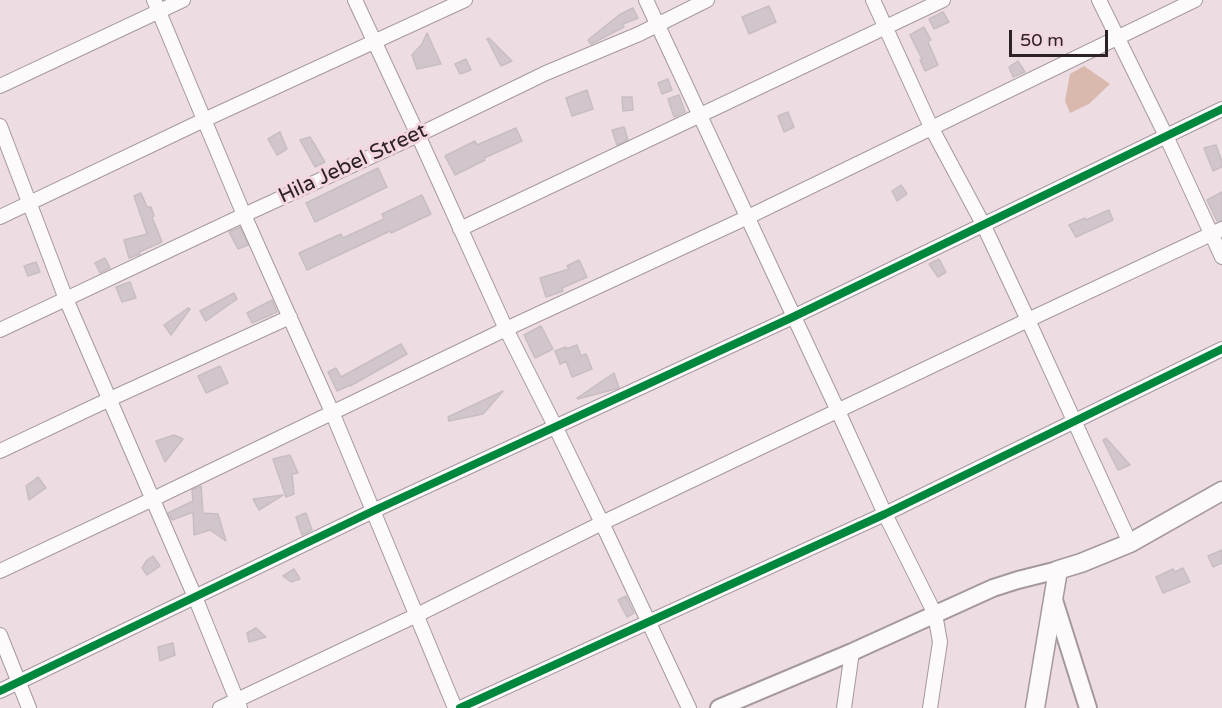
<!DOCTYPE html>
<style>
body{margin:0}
#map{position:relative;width:1222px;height:708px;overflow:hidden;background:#eddde2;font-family:"Varela Round",sans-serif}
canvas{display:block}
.scale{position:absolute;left:1009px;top:30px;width:99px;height:27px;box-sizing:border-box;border:3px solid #2c2125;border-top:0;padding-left:8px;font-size:18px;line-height:21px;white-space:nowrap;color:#2c2125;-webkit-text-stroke:4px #f4d6e0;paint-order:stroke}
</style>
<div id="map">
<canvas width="1222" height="708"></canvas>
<div class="scale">50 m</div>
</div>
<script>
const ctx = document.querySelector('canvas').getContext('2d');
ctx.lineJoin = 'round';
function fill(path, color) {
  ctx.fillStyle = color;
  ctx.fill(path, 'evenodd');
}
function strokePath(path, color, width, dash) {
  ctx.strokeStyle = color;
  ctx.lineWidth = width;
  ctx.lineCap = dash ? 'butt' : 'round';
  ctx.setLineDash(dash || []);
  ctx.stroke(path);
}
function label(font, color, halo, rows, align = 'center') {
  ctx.font = font + ' "Varela Round",sans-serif';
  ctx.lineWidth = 6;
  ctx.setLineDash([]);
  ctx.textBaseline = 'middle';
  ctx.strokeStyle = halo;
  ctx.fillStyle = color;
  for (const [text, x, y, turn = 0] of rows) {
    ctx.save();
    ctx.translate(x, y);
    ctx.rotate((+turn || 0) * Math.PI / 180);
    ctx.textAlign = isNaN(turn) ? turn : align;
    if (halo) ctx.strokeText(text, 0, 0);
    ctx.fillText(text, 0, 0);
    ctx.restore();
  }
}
const forest = new Path2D(`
 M1084 66 1110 84 1089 104 1070 113 1065 101 1070 74Z`);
const building = new Path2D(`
 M769 6 776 22 749 34 742 17Z
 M633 8 638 18 623 24 624 27 591 44 588 40 619 15Z
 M943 12 949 22 934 29 929 19Z
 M924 27 931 40 928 42 938 65 925 71 920 60 922 59 910 35Z
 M427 33 441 64 417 69 412 55 422 44Z
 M489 38 512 61 501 66 487 39Z
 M466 59 471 70 460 74 455 64Z
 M1018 61 1025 72 1013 77 1009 67Z
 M668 79 672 90 662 94 658 83Z
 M587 90 593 109 572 116 566 98Z
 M679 95 685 112 674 117 668 99Z
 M622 97H632L633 110 623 111Z
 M788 112 794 127 784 132 778 116Z
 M624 127 628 140 617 145 612 130Z
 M516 128 522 141 484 158 485 160 455 175 445 156 475 141 477 145Z
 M280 132 287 149 277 155 268 139Z
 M310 137 325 162 315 167 300 140Z
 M1216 145 1222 162V167L1213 171 1204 148Z
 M378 168 387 187 315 222 306 203Z
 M901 185 907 194 897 201 892 191Z
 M1222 192V220L1217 221 1207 200Z
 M141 193 147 207H151L154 216 152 217 162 242 139 252 140 254 129 258 124 240 147 234 134 196Z
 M422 195 431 214 391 233 390 231 307 270 299 253 341 234 343 238 384 219 382 214Z
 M1109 210 1113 220 1076 237 1069 225 1085 218 1086 220Z
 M240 227 248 245 238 249 229 232Z
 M105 258 110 268 100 273 95 263Z
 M939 259 946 272 938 277 929 264Z
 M579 260 587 277 562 288 563 291 546 297 540 278 569 269 567 266Z
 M36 262 40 272 28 276 24 266Z
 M130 282 136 298 122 302 116 287Z
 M234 293 237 299 206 321 200 311Z
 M272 300 277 312 252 323 247 313Z
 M188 308 190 309 171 335 164 325Z
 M541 326 553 349 535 358 524 335Z
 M401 344 407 354 350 386V385L337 391 328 372 336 368 341 377Z
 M577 345 581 356 586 354 592 369 572 377 566 361 560 364 555 351 566 347V349Z
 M220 366 228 383 206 393 198 376Z
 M614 373 619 388 578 399 577 398Z
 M503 391 483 414 449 421 448 417Z
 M174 435 183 439 165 462 156 441Z
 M1106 438 1130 465 1118 470 1103 440Z
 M290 455 298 473 292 474 294 494 286 497 273 459Z
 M38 477 46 488 29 500 26 486Z
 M201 486 203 513 218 514 226 541 210 530 194 535 193 512 172 520 168 513 193 501 192 490Z
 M283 495 259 510 253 499Z
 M306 513 312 530 302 535 296 517Z
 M1222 550V563L1213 567 1208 556Z
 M153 556 160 566 147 575 142 568 147 560Z
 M1183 568 1190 582 1163 593 1156 577 1173 569 1175 572Z
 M294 569 300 579 291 582 283 576Z
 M626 596 634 613 627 617 618 600Z
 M256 628 266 637 249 642 247 633Z
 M173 643 175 655 160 661 158 647Z`);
const minor = new Path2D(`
 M154 0 244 215 332 412 455 708
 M355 0 418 135 506 329 555 426 602 523 689 708
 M646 0 838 411 885 514 935 614 940 642 930 708
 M873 0 931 127 983 224 1028 320 1130 543
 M1099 0 1166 136 1222 257
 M0 86 183 0
 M0 126 66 299 195 597 240 708
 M0 217 204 120 465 0
 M460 229 943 0
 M0 330 244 215 418 135 546 73 639 34 707 0
 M0 451 110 399 290 317
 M0 571 153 499 506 329 748 217 1195 0
 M0 635 29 708
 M0 691 373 511 793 317 1222 109
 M220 708 417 615 602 523 1028 320 1222 229
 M460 708 885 514 1222 349
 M844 708 852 652`);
const tertiary = new Path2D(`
 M1053 597 1088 708
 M719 708 852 652 993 588 1018 580 1058 570`);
const secondary = new Path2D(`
 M1035 708 1058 570 1081 563 1130 543 1222 491`);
const cycleway = new Path2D(`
 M0 691 373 511 793 317 1222 109
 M460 708 885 514 1222 349`);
const streetNames = [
 ["Hila Jebel Street",353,164,-25]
];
fill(forest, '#d9b9ae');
fill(building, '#d2c6cd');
strokePath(building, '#c8bdc3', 1.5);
strokePath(minor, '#a5989d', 16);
strokePath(tertiary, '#a5989d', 20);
strokePath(secondary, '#a5989d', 21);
strokePath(minor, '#fcfafb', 14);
strokePath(tertiary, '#fcfafb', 16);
strokePath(secondary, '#fcfafb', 18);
strokePath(cycleway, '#00873e', 8);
label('21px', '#2c2125', '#f4d6e0', streetNames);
</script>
